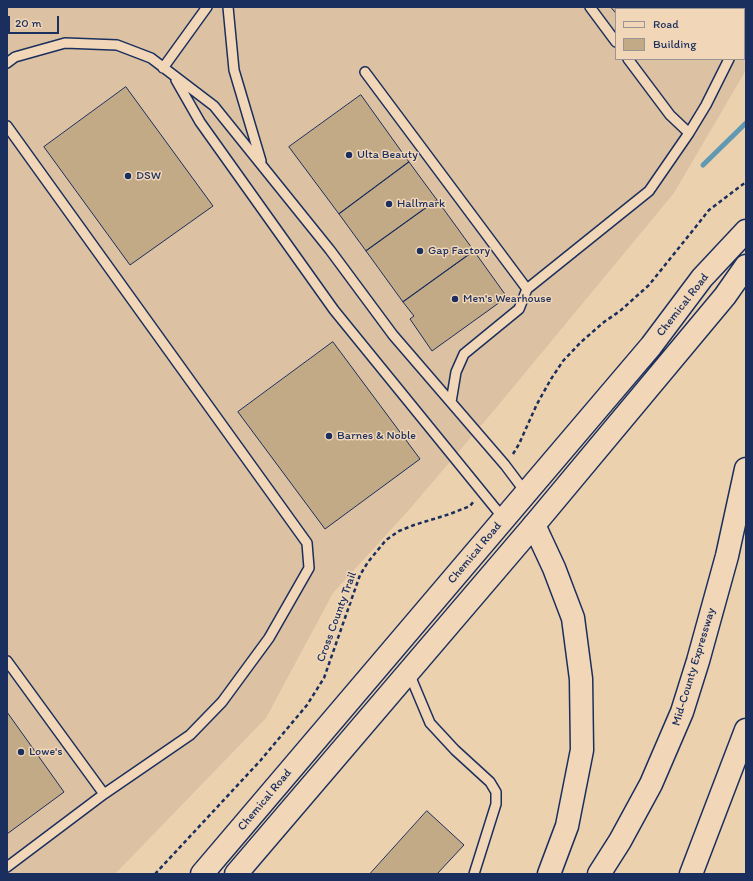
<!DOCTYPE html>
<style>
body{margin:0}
#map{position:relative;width:753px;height:881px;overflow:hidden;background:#ecd1af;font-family:Itim,sans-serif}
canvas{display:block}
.frame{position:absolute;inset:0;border:8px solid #1b2f5e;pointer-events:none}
.legend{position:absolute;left:615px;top:8px;width:130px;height:52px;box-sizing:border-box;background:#f1d7b8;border:1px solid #9b9494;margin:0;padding:5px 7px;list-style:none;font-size:12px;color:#1b2f5e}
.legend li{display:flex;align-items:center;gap:8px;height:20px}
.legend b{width:20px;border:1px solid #9b9494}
.scale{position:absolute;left:8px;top:16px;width:51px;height:18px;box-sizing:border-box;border:2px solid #1b2f5e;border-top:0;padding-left:5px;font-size:12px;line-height:14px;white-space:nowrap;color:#1b2f5e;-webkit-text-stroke:3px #f1d7b8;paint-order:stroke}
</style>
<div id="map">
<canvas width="753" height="881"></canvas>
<div class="frame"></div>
<ul class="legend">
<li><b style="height:5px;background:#f1d7b8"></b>Road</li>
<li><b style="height:11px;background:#c3aa87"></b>Building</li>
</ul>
<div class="scale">20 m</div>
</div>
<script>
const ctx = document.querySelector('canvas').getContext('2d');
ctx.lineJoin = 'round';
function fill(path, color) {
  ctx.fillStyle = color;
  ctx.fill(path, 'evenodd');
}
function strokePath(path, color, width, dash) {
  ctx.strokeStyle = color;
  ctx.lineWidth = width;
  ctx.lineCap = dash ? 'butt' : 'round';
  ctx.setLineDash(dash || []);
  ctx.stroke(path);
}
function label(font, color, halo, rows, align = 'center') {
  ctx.font = font + ' Itim,sans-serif';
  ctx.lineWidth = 3;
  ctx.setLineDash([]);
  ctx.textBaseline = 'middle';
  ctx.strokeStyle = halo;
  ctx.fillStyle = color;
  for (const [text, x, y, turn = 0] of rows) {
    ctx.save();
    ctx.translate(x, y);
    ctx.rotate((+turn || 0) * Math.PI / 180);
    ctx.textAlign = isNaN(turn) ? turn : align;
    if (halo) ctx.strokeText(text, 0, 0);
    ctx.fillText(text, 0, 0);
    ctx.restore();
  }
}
const built = new Path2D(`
 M7 7H746V70L674 193 496 408 408 511 333 593 266 718 115 874H7ZM616 9H744V59H616Z`);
const stream = new Path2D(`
 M703 165 746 123`);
const building = new Path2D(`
 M611 7H639L637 9H616V13Z
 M639 7H728L726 9H637Z
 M126 87 213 206 130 265 44 147Z
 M361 95 409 162 339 214 289 147Z
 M409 162 437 200 366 251 339 214Z
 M437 200 474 251 403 302 366 251Z
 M474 251 507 297 432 351 410 319 414 316 403 302Z
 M333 342 420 459 325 529 238 412Z
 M7 712 64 792 7 834Z
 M427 811 464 845 437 874H370Z`);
const path = new Path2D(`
 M513 454 519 444 537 404 551 379 563 361 581 342 604 322 620 311 649 285 698 224 709 210 746 182
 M155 874 260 761 307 705 324 678 360 575 368 562 386 540 399 531 414 525 450 514 470 506 474 501`);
const lane = new Path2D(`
 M228 7 234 70 261 161
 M590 7 616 42
 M744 16 746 10
 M628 59 670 115 689 133
 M7 63 15 57 65 43 117 45 151 58 214 106 330 250 393 335 505 465 526 493
 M163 68 207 7
 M365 72 527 289 649 191 689 133 706 105 729 59
 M176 80 200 122 334 310 504 519
 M7 126 307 543 309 568 269 638 222 702 190 735 104 794 7 661
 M451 402 456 372 464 354 519 309 527 289
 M409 673 430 723 455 750 490 782 496 792V804L474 874
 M7 867 104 794`);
const secondary = new Path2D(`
 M202 874 651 346 702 278 746 231
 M236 874 534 525 725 296 746 266`);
const highway = new Path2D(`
 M534 525 554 568 573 618 581 679 582 750 567 826 549 874
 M599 874 620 841 651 784 682 712 698 661 727 556 746 469
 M691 874 746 730`);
const markers = [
 [349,155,4,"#1b2f5e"],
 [128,176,4,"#1b2f5e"],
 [389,204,4,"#1b2f5e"],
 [420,251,4,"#1b2f5e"],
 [455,299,4,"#1b2f5e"],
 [329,436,4,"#1b2f5e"],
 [21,752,4,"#1b2f5e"]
];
const poiNames = [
 ["Ulta Beauty",357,155],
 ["DSW",136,176],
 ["Hallmark",397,204],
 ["Gap Factory",428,251],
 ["Men's Wearhouse",463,299],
 ["Barnes & Noble",337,436],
 ["Lowe's",29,752]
];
const streetNames = [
 ["Chemical Road",683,305,-52],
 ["Chemical Road",475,553,-50],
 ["Cross County Trail",337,617,-70],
 ["Mid-County Expressway",694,667,-73],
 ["Chemical Road",265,800,-50]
];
fill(built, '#dcc2a2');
strokePath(stream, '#6099b1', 5);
fill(building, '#c3aa87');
strokePath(building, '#1b2f5e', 1);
strokePath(lane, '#1b2f5e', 12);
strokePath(secondary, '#1b2f5e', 25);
strokePath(highway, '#1b2f5e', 25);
strokePath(path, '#1b2f5e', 2.5, [4, 3]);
strokePath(lane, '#f1d7b8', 9);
strokePath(secondary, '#f1d7b8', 22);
strokePath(highway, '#f1d7b8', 22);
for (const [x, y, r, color] of markers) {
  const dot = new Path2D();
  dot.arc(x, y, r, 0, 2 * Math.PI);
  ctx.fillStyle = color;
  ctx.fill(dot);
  strokePath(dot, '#f1d7b8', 1.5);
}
label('12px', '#1b2f5e', '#f1d7b8', poiNames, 'left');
label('12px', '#1b2f5e', '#f1d7b8', streetNames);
</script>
